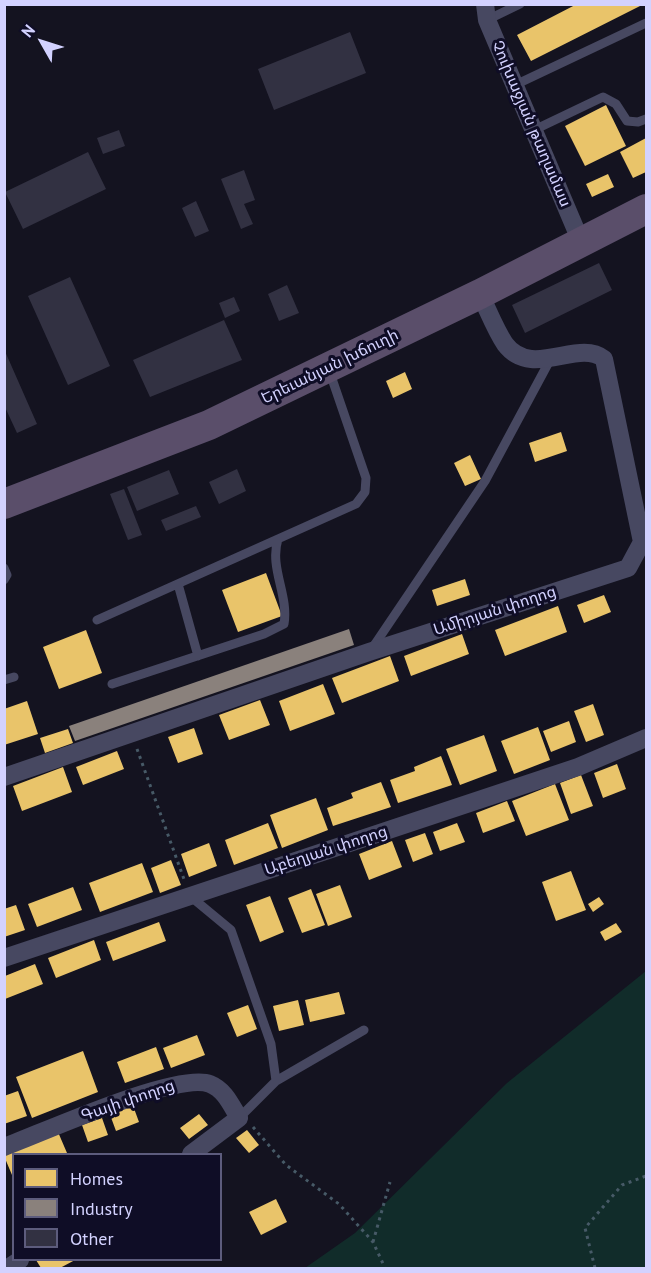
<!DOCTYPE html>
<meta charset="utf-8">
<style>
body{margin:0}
#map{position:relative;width:651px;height:1273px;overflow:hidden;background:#141320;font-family:"PT Sans",sans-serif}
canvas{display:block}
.frame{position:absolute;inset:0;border:6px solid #d3d2ff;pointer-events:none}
.legend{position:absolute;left:12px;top:1153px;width:210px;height:108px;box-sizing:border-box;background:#0f0d26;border:2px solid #5d5c7d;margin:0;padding:8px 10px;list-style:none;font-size:18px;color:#d3d2ff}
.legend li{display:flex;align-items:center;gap:12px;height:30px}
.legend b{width:30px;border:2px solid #5d5c7d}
.north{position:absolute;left:12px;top:12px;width:60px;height:60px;-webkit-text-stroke:4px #0f0d26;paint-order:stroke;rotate:309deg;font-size:16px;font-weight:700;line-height:24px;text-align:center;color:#d3d2ff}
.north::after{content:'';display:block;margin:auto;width:21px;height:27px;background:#d3d2ff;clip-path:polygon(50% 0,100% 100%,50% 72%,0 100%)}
</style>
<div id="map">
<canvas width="651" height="1273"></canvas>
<div class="frame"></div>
<ul class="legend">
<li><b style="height:16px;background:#e9c46a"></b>Homes</li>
<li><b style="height:16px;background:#8a817c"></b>Industry</li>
<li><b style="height:16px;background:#323142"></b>Other</li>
</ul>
<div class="north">N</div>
</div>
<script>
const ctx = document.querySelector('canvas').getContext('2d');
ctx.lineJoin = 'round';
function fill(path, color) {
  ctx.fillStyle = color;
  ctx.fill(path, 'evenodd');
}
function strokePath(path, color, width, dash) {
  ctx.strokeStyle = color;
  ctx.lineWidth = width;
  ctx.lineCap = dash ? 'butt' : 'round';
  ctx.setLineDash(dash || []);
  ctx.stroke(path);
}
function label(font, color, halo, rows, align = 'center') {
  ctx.font = font + ' "PT Sans","Noto Sans Armenian",sans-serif';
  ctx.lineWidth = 6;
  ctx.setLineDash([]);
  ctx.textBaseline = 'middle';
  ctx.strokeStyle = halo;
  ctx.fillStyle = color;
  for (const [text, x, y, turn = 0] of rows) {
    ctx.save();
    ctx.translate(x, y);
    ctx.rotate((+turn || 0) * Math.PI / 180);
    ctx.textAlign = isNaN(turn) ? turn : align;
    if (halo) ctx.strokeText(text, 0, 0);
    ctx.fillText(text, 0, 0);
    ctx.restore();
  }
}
const green = new Path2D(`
 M646 971V1268H305L355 1233 507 1083Z`);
const homes = new Path2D(`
 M577 4H644L531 61 517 35Z
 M606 105 626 146 585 166 565 126Z
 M646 138V172L633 178 620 152Z
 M608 174 614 187 592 197 586 184Z
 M405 372 412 389 393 398 386 381Z
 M561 432 567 451 535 462 529 443Z
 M470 455 481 479 465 486 454 463Z
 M266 573 282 616 238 632 222 590Z
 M465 579 470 595 437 606 432 590Z
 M604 595 611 612 584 623 577 605Z
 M558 606 567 632 505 656 495 630Z
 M86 630 102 673 59 689 43 647Z
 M462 634 469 654 411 676 404 656Z
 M390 656 399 681 342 703 332 678Z
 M323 684 335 714 290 731 279 701Z
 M260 700 270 725 229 740 219 715Z
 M27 701 38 734 4 745V709Z
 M593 704 604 735 586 742 574 711Z
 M569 721 576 742 551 752 543 731Z
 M538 727 550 760 514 774 501 741Z
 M194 728 203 754 178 763 168 737Z
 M68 729 73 743 45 753 40 738Z
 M484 735 497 771 460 785 446 749Z
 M117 751 124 769 83 785 76 767Z
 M441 756 452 785 398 803 390 780 415 771 414 767Z
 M617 764 626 789 603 798 594 773Z
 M63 767 72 792 22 811 13 786Z
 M581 775 593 806 571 814 560 783Z
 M381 782 391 807 333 826 327 808 353 798 351 793Z
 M555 784 569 820 526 836 512 801Z
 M316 798 328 830 282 848 270 815Z
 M507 801 515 821 483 833 476 813Z
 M268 823 278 848 234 865 225 840Z
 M457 823 465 842 440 851 433 832Z
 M425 833 433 854 413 862 405 840Z
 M392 841 402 867 369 880 359 854Z
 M209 843 217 866 189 877 181 854Z
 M171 860 181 885 160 893 151 868Z
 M142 863 153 892 100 912 89 883Z
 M571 871 586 910 556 921 542 882Z
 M340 885 352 917 328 926 316 894Z
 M73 887 82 910 37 927 28 904Z
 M311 889 325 925 302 933 288 898Z
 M270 896 284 932 260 942 246 905Z
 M599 897 604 904 593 912 588 904Z
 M16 905 25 930 4 937V909Z
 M159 922 166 941 113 961 106 942Z
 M616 923 622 932 605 941 600 932Z
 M94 940 101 960 56 978 48 958Z
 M35 964 43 984 5 999V976Z
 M339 992 345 1014 310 1022 305 1000Z
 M298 1000 304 1025 279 1031 273 1006Z
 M248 1005 257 1029 237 1037 227 1013Z
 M197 1035 205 1055 171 1068 163 1048Z
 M156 1047 164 1069 125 1083 117 1062Z
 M83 1051 98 1092 32 1118 16 1077Z
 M18 1091 27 1116 4 1124V1096Z
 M132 1103 139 1122 116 1131 109 1112Z
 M199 1114 208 1125 189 1139 180 1128Z
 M102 1118 108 1135 88 1142 82 1125Z
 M247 1130 259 1145 249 1153 236 1138Z
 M58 1132 67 1153 14 1154 12 1175 4 1156Z
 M276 1199 287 1222 261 1235 249 1212Z
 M36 1260H75L60 1268H41Z`);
const industry = new Path2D(`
 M349 629 354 645 75 741 69 726Z`);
const building = new Path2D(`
 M350 32 366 73 274 110 258 69Z
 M119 130 125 146 103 154 97 138Z
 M88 152 106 189 23 229 5 192Z
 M244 170 255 200 244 204 253 224 241 229 221 179Z
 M196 201 209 231 195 237 182 208Z
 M599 263 612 290 525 333 512 305Z
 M70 277 110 366 68 385 28 296Z
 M287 285 299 313 279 321 268 294Z
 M234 297 240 311 225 318 219 303Z
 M224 320 242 360 150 397 133 360Z
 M4 349 37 424 17 433 4 405Z
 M237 469 246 491 219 504 209 482Z
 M169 470 179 494 137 511 127 487Z
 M124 489 142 535 128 540 110 494Z
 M196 506 201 517 166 531 161 520Z`);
const path = new Path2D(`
 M137 749 185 882
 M253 1127 286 1165 339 1204 373 1242 385 1268
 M373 1242 390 1182
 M595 1268 585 1228 622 1185 646 1176`);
const service = new Path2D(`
 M487 20 520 4
 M515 85 646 23
 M534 130 603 97 616 104 627 121 638 122 646 119
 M4 568 7 575 4 580
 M178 584 198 656
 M97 620 356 504 365 492 366 478 329 370
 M371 650 485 481 550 360
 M4 680 14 677
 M112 684 264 634 284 624C289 595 269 568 278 539
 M190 896 231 930 271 1044 276 1081 239 1118
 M276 1081 364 1030`);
const minor = new Path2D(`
 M485 4 487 20 581 242
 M4 777 369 652 628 568 642 542 604 359C578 338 532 380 505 344 495 329 488 310 480 294
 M4 958 578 767 646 738
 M4 1147C42 1133 178 1071 210 1084 225 1090 231 1105 239 1118L191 1154
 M8 1268 20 1260`);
const trunk = new Path2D(`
 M4 504 209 425 480 294 646 209`);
const streetNames = [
 ["Չուխաջյան թաղամաս",531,124,67],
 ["Երեւանյան խճուղի",330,367,-26],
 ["Ամիրյան փողոց",495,611,-18],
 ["Աբեղյան փողոց",326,851,-18],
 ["Գայի փողոց",128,1101,-19]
];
fill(green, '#112c2a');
fill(homes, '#e9c46a');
fill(industry, '#8a817c');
fill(building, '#323142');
strokePath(path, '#475a67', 3, [3, 4.5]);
strokePath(service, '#474861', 9);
strokePath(minor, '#474861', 18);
strokePath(trunk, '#5a4e6a', 30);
label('16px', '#d3d2ff', '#0f0d26', streetNames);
</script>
